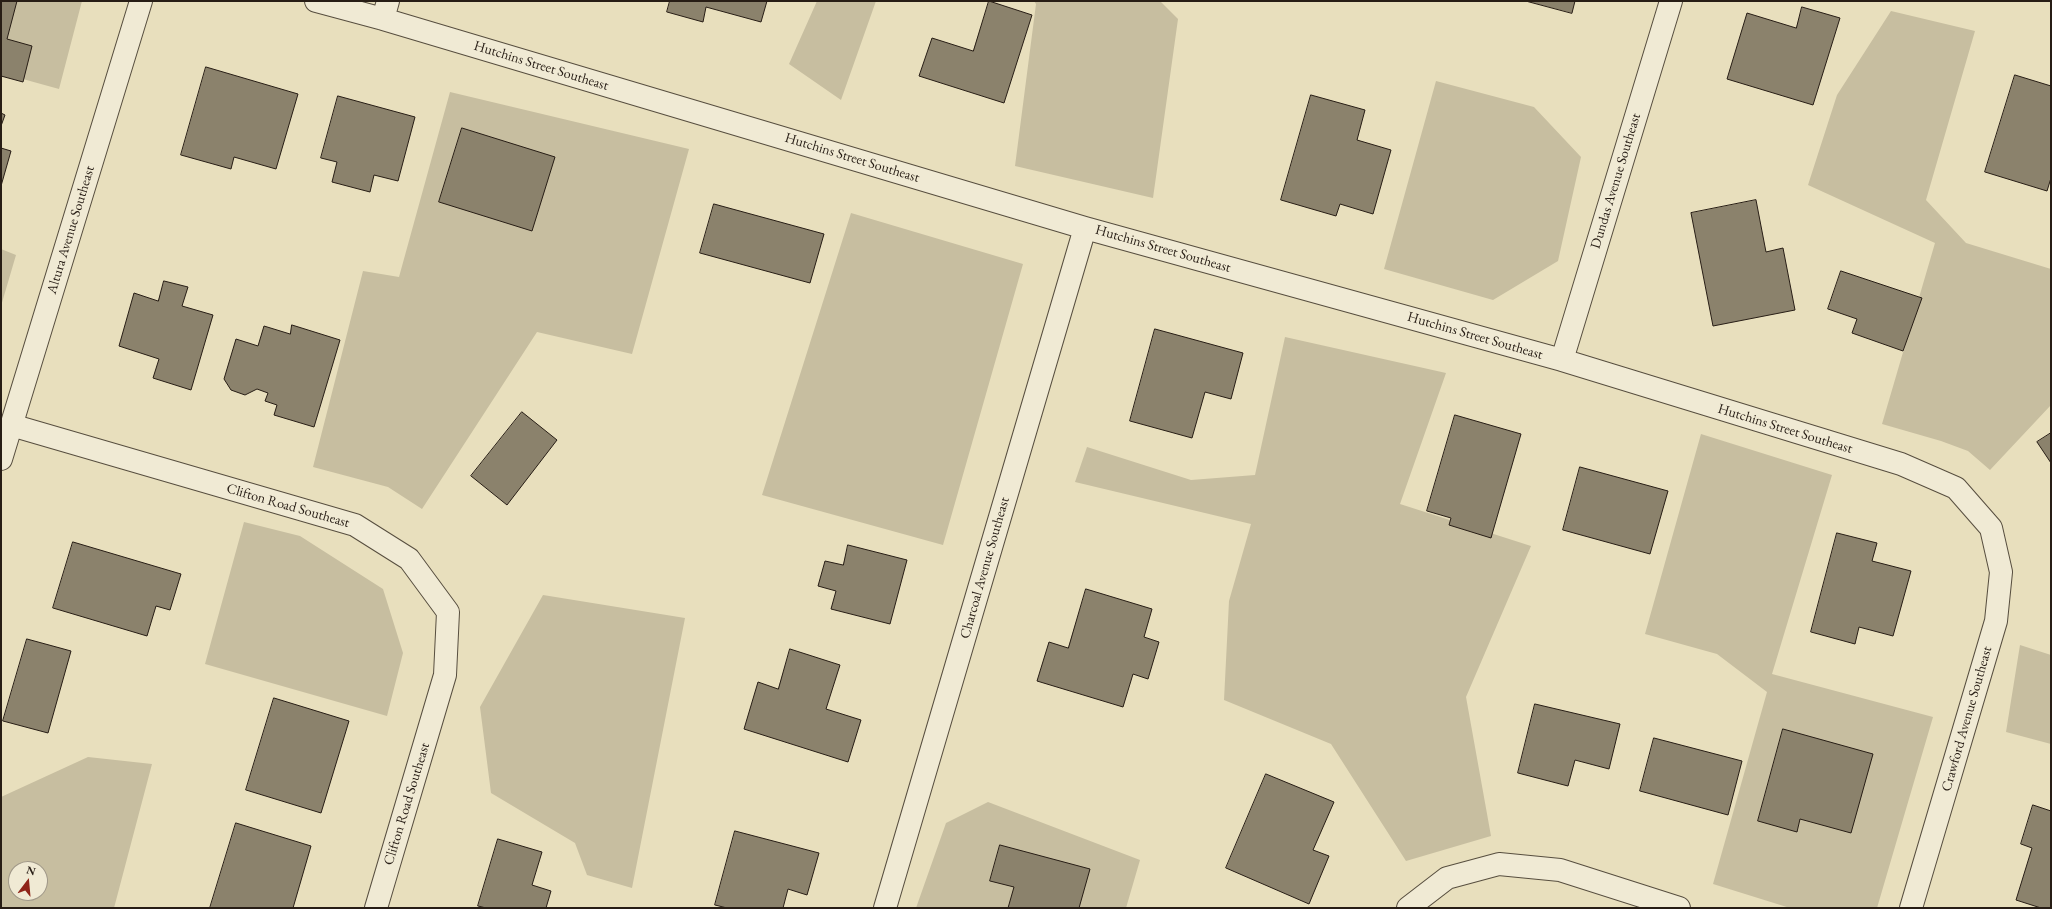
<!DOCTYPE html>
<style>
body{margin:0}
#map{position:relative;width:2052px;height:909px;overflow:hidden;background:#e8dfbd;font-family:"EB Garamond",serif}
canvas{display:block}
.frame{position:absolute;inset:0;border:2px solid #271d15;pointer-events:none}
.north{position:absolute;left:8px;top:861px;width:40px;height:40px;box-sizing:border-box;background:#f0ead4;border:1px solid #a09888;border-radius:50%;rotate:16deg;font-size:11px;font-weight:700;line-height:16px;text-align:center;color:#271d15}
.north::after{content:'';display:block;margin:auto;width:14px;height:18px;background:#8f2418;clip-path:polygon(50% 0,100% 100%,50% 72%,0 100%)}
</style>
<div id="map">
<canvas width="2052" height="909"></canvas>
<div class="frame"></div>
<div class="north">N</div>
</div>
<script>
const ctx = document.querySelector('canvas').getContext('2d');
ctx.lineJoin = 'round';
function fill(path, color) {
  ctx.fillStyle = color;
  ctx.fill(path, 'evenodd');
}
function strokePath(path, color, width, dash) {
  ctx.strokeStyle = color;
  ctx.lineWidth = width;
  ctx.lineCap = dash ? 'butt' : 'round';
  ctx.setLineDash(dash || []);
  ctx.stroke(path);
}
function label(font, color, halo, rows, align = 'center') {
  ctx.font = font + ' "EB Garamond",serif';
  ctx.lineWidth = 3;
  ctx.setLineDash([]);
  ctx.textBaseline = 'middle';
  ctx.strokeStyle = halo;
  ctx.fillStyle = color;
  for (const [text, x, y, turn = 0] of rows) {
    ctx.save();
    ctx.translate(x, y);
    ctx.rotate((+turn || 0) * Math.PI / 180);
    ctx.textAlign = isNaN(turn) ? turn : align;
    if (halo) ctx.strokeText(text, 0, 0);
    ctx.fillText(text, 0, 0);
    ctx.restore();
  }
}
const green = new Path2D(`
 M1 1H82L59 89 1 73Z
 M817 1H876L841 100 789 64Z
 M1034 1H1160L1178 19 1153 198 1015 166 1036 4Z
 M1891 11 1975 31 1926 200 1966 243 2051 269V405L1990 470 1968 451 1941 441 1882 424 1935 243 1808 185 1837 95Z
 M1436 81 1534 107 1581 157 1558 261 1493 300 1384 269Z
 M450 92 689 149 632 354 537 332 422 509 388 487 313 467 363 271 399 277Z
 M851 213 1023 264 943 545 762 495Z
 M1 249 16 255 1 306Z
 M1285 337 1446 373 1400 504 1531 546 1466 697 1491 836 1406 861 1331 744 1224 700 1229 601 1251 524 1075 482 1087 447 1191 480 1255 475Z
 M1701 434 1832 475 1772 674 1933 717 1877 908H1790L1713 884 1767 692 1717 654 1645 634Z
 M244 522 300 536 383 589 403 653 387 716 205 664Z
 M543 595 685 618 632 888 587 875 575 843 491 793 480 707Z
 M2020 645 2051 655V744L2006 732Z
 M88 757 152 764 114 908H1V797ZM16 869H40V893H16Z
 M988 802 1140 860 1126 908H916L946 823Z`);
const building = new Path2D(`
 M1 1H17L7 39 32 46 23 82 1 76Z
 M670 1H767L761 22 706 7 703 22 667 12Z
 M989 1 1032 15 1004 103 919 76 932 38 973 51Z
 M1526 1H1575L1572 13Z
 M1802 7 1840 18 1813 105 1727 79 1747 13 1796 28Z
 M206 67 298 94 276 169 234 157 231 169 181 155Z
 M2015 75 2051 86V178L2047 191 1985 172Z
 M1311 95 1365 110 1357 140 1391 150 1373 214 1340 204 1336 216 1281 200Z
 M338 96 415 117 398 181 374 175 370 192 332 182 337 162 321 158Z
 M1 113 5 115 1 126Z
 M462 128 555 157 532 231 439 202Z
 M1 148 11 151 1 186Z
 M1756 200 1766 252 1783 248 1795 310 1713 326 1691 213Z
 M714 204 824 234 810 283 700 253Z
 M1841 271 1922 298 1903 351 1852 333 1857 319 1828 309Z
 M164 281 188 287 182 306 213 315 191 390 153 378 159 359 119 346 134 293 158 301Z
 M292 325 340 340 314 427 274 415 277 405 265 401 268 393 257 389 245 395 231 390 224 379 236 339 258 346 264 326 290 334Z
 M1155 329 1243 353 1231 399 1205 392 1192 438 1130 421Z
 M522 412 557 440 507 505 471 476Z
 M1455 415 1521 434 1491 538 1449 525 1451 518 1427 511Z
 M2051 433V463L2037 442Z
 M1580 467 1668 491 1650 554 1563 530Z
 M1837 533 1877 543 1872 561 1911 571 1893 636 1859 627 1855 644 1811 632Z
 M73 542 181 574 170 610 156 606 147 636 53 608Z
 M848 545 907 560 890 624 831 609 836 591 818 586 825 561 843 565Z
 M1086 589 1152 609 1144 637 1159 642 1148 679 1133 674 1123 707 1037 681 1049 642 1068 648Z
 M27 639 71 651 48 733 3 721Z
 M790 649 840 665 826 709 861 720 848 762 744 729 758 682 778 689Z
 M274 698 349 721 321 813 246 790Z
 M1535 704 1620 724 1609 769 1575 760 1568 786 1518 773Z
 M1783 729 1873 754 1851 833 1800 819 1797 832 1758 821Z
 M1654 738 1742 761 1728 815 1640 791Z
 M1266 774 1334 802 1313 850 1329 856 1309 904 1226 868Z
 M2033 805 2051 811V908H2041L2016 900 2032 848 2021 844Z
 M236 823 311 846 293 908H210Z
 M735 831 819 853 807 895 788 889 783 908H727L715 905Z
 M498 839 542 852 532 885 551 891 546 908H486L478 906Z
 M1000 845 1090 869 1079 908H1008L1014 887 990 881Z`);
const minor = new Path2D(`
 M316 1 383 19 1085 228 1562 360 1901 464 1956 488 1991 528 2001 572 1996 621 1911 908
 M383 19 388 1
 M1562 360 1671 1
 M11 425 355 525 409 559 448 612 445 675 376 908
 M1 459 141 1
 M885 908 1085 228
 M1408 908 1447 878 1499 864 1560 870 1679 908`);
const streetNames = [
 ["Hutchins Street Southeast",541,66,17],
 ["Hutchins Street Southeast",852,158,17],
 ["Dundas Avenue Southeast",1616,181,-73],
 ["Altura Avenue Southeast",71,230,-73],
 ["Hutchins Street Southeast",1163,249,16],
 ["Hutchins Street Southeast",1475,336,16],
 ["Hutchins Street Southeast",1785,429,17],
 ["Clifton Road Southeast",288,506,16],
 ["Charcoal Avenue Southeast",985,568,-74],
 ["Crawford Avenue Southeast",1967,719,-74],
 ["Clifton Road Southeast",407,804,-73]
];
fill(green, '#c7bea0');
fill(building, '#8b826c');
strokePath(building, '#271d15', 1);
strokePath(minor, '#574e3f', 24);
strokePath(minor, '#f0ead4', 22);
label('14px', '#271d15', '#f0ead4', streetNames);
</script>
